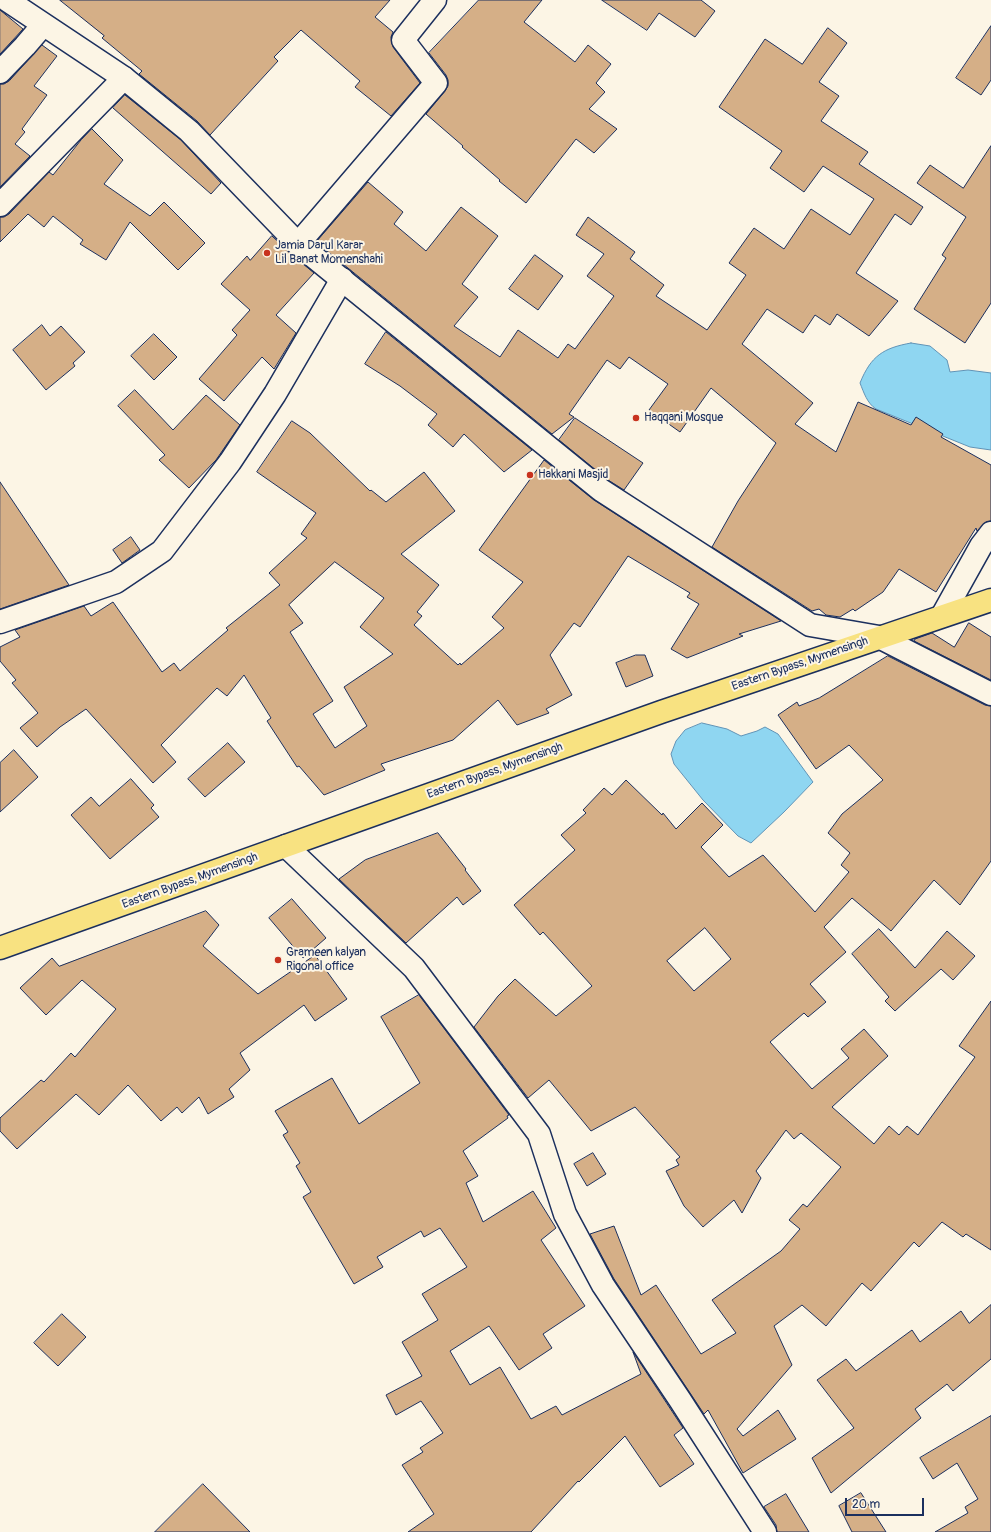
<!DOCTYPE html>
<style>
body{margin:0}
#map{position:relative;width:991px;height:1532px;overflow:hidden;background:#fcf5e5;font-family:Pangolin,sans-serif}
canvas{display:block}
.scale{position:absolute;left:845px;top:1498px;width:79px;height:18px;box-sizing:border-box;border:2px solid #1b2f5e;border-top:0;padding-left:5px;font-size:12px;line-height:14px;white-space:nowrap;color:#1b2f5e;-webkit-text-stroke:3px #fcf5e5;paint-order:stroke}
</style>
<div id="map">
<canvas width="991" height="1532"></canvas>
<div class="scale">20 m</div>
</div>
<script>
const ctx = document.querySelector('canvas').getContext('2d');
ctx.lineJoin = 'round';
function fill(path, color) {
  ctx.fillStyle = color;
  ctx.fill(path, 'evenodd');
}
function strokePath(path, color, width, dash) {
  ctx.strokeStyle = color;
  ctx.lineWidth = width;
  ctx.lineCap = dash ? 'butt' : 'round';
  ctx.setLineDash(dash || []);
  ctx.stroke(path);
}
function label(font, color, halo, rows, align = 'center') {
  ctx.font = font + ' Pangolin,sans-serif';
  ctx.lineWidth = 4;
  ctx.setLineDash([]);
  ctx.textBaseline = 'middle';
  ctx.strokeStyle = halo;
  ctx.fillStyle = color;
  for (const [text, x, y, turn = 0] of rows) {
    ctx.save();
    ctx.translate(x, y);
    ctx.rotate((+turn || 0) * Math.PI / 180);
    ctx.textAlign = isNaN(turn) ? turn : align;
    if (halo) ctx.strokeText(text, 0, 0);
    ctx.fillText(text, 0, 0);
    ctx.restore();
  }
}
const water = new Path2D(`
 M911 343 930 346 947 360 950 372 968 370 991 373V450L970 447 876 409C867 403 864 393 860 383 871 356 883 348 911 343Z
 M702 723 727 729 741 736 757 731 765 727 778 734 813 782 784 812 751 843 738 836 703 800 674 764 671 754 676 741 685 730Z`);
const building = new Path2D(`
 M60 0H390L375 17 393 32 391 37 393 47 420 83 391 116 355 87 360 81 301 30 274 57 278 61 210 135 197 121 139 74 142 71 102 38 104 36Z
 M479 0H542L524 22 575 62 588 45 611 64 596 83 605 92 589 109 617 129 594 153 576 139 526 203 499 181 500 180 462 147 463 146 426 114 445 91 448 86V80L446 75 429 53Z
 M602 0H701L715 11 695 37 659 13 647 30Z
 M0 10 23 29 0 54Z
 M991 26V80L981 95 956 78Z
 M828 28 847 43 819 82 839 96 821 121 868 152 859 164 923 207 911 225 895 214 856 273 898 301 869 336 837 314 830 325 815 315 803 333 767 309 742 344 813 403 795 424 836 452 858 402 911 425 916 417 943 434 941 437 991 465V521L986 522 977 531 976 528 936 592 899 569 883 592 855 611 853 609 840 617 826 615 819 609 812 611 712 547 738 501 776 443 711 388 680 432 649 410 668 384 629 357 620 369 607 360 569 414 574 417 552 434 316 242 368 182 403 212 394 224 426 251 461 207 498 236 462 284 478 297 454 326 500 357 518 330 558 358 568 344 575 349 614 296 587 276 604 254 576 235 588 217 635 252 630 259 664 285 656 296 707 330 746 275 729 263 754 228 784 249 811 209 850 235 874 199 823 166 804 192 770 168 782 151 719 107 765 39 802 64Z
 M42 45 57 56 34 86 47 95 22 129 25 132 15 144 30 156 0 187V84H4L9 81Z
 M125 95 181 140 221 183 211 194 113 108Z
 M92 129 123 160 104 184 150 216 164 202 205 243 178 270 130 222 106 260 80 244 83 240 53 216 44 227 28 214 0 242V217H4L9 214 49 172 53 175 81 140Z
 M991 146V303L965 343 914 309 946 258 942 255 966 217 917 183 930 165 963 188Z
 M272 236 290 253 314 273 276 315 296 333 274 369 262 357 224 401 199 379 237 335 232 330 250 310 221 284 247 256 250 260Z
 M535 255 563 276 538 310 509 289Z
 M42 325 50 336 61 326 85 352 73 363 75 366 46 390 13 350Z
 M386 332 532 450 504 472 464 434 453 447 428 425 437 414 400 386 365 364Z
 M154 334 177 357 154 380 131 356Z
 M135 390 173 430 206 395 240 425 216 460 189 488 159 460 165 455 118 406Z
 M575 418 643 463 624 490 608 480 559 440Z
 M292 421 310 433 370 491 371 490 386 502 424 472 455 511 401 554 439 585 417 612 422 616 414 625 458 665 460 663 461 665 504 628 492 617 523 582 479 550 544 460 594 500 781 621 739 634 743 636 687 658 671 649 699 604 687 597 690 593 628 556 580 627 574 623 550 655 572 695 546 709 549 713 517 725 498 700 453 740 381 764 385 770 324 795 299 766 297 767 267 721 271 718 244 675 227 696 217 688 161 745 176 762 153 783 86 709 60 727 37 747 20 728 38 713 12 683 16 680 0 661V647L20 637 15 630 84 606 91 616 113 602 162 672 174 663 180 671 228 630 226 628 280 585 269 573 307 538 301 534 316 513 257 472ZM335 562 384 598 360 627 393 654 344 687 367 726 335 748 313 714 333 701 290 632 303 623 289 605Z
 M0 482 69 585 0 609Z
 M131 537 140 550 122 563 113 550Z
 M969 623 991 637V680L914 641 915 639 932 633 954 647Z
 M636 655H645L653 676 626 687 616 663Z
 M888 656 985 705 991 706V861L960 905 934 880 891 931 852 898 824 927 846 952 810 984 826 1002 808 1017 804 1013 770 1042 812 1089 849 1058 841 1049 864 1029 888 1056 832 1107 874 1144 889 1126 899 1135 907 1126 918 1135 975 1057 959 1046 991 1001V1250L966 1234 963 1237 942 1222 919 1247 914 1242 871 1291 862 1283 826 1326 802 1305 774 1326 792 1365 737 1429 743 1436 778 1410 796 1439 743 1473 708 1410 704 1414 614 1279 590 1234 614 1226 641 1295 656 1285 701 1354 736 1333 712 1300 781 1251 800 1229 789 1220 803 1204 807 1207 841 1167 801 1133 794 1139 786 1130 756 1171 761 1178 742 1213 734 1200 703 1227 684 1206 666 1171 679 1165 676 1160 680 1157 635 1107 591 1131 549 1080 528 1098 474 1027 498 996 515 979 556 1016 592 986 543 932 540 935 514 905 575 850 561 835 586 813 583 810 604 788 612 795 626 780 662 815 663 813 676 829 702 803 723 825 701 847 729 877 763 855 815 912 849 872 841 865 850 853 828 833 842 814 883 780 849 745 816 769 778 715 797 702 799 706 819 698ZM705 928 731 959 694 991 667 961Z
 M228 743 245 762 205 797 188 779Z
 M14 750 38 777 0 812V763Z
 M131 779 154 805 151 808 159 817 110 859 71 815 91 797 99 806Z
 M438 833 466 869 465 870 481 891 463 905 457 897 406 943 339 879 365 860Z
 M292 899 326 938 303 958 269 918Z
 M206 911 219 925 203 946 258 994 315 955 347 999 315 1021 304 1005 240 1053 250 1070 229 1089 234 1097 208 1114 199 1097 182 1113 177 1107 161 1121 128 1085 99 1115 76 1094 17 1149 0 1131V1118L41 1080 44 1082 71 1053 75 1057 116 1009 82 980 46 1015 20 988 52 958 59 966Z
 M879 929 915 968 947 931 975 956 953 980 941 969 895 1011 885 1001 889 997 852 954Z
 M419 995 509 1115 507 1116 508 1118 463 1151 478 1176 466 1183 483 1222 533 1191 556 1228 541 1240 585 1306 543 1334 552 1348 519 1370 489 1326 450 1351 470 1385 500 1367 531 1419 556 1406 562 1415 641 1374 633 1352 683 1428 674 1435 694 1464 660 1487 625 1436 579 1482 578 1481 531 1532H408L434 1514 402 1465 423 1452 420 1448 443 1433 421 1401 396 1415 386 1395 422 1376 402 1342 438 1320 422 1294 467 1267 440 1228 424 1237 421 1231 377 1257 383 1267 354 1284 303 1197 311 1192 296 1166 300 1163 283 1135 288 1132 275 1111 332 1078 359 1124 420 1083 381 1017Z
 M593 1153 606 1174 587 1186 574 1164Z
 M991 1305V1359L953 1391 947 1384 915 1409 921 1418 831 1493 812 1458 854 1428 817 1380 846 1359 856 1371 912 1330 920 1342 961 1311 969 1323Z
 M62 1314 86 1337 58 1366 34 1343Z
 M991 1416V1532H935L968 1513 965 1507 978 1499 957 1463 933 1479 920 1458Z
 M203 1484 250 1532H155Z
 M861 1493 886 1532H852L839 1506Z
 M786 1494 809 1532H777L776 1525 764 1507Z`);
const minor = new Path2D(`
 M0 72 25 46 43 25
 M0 205 124 78
 M298 244 436 83 403 40 435 0
 M942 616 981 546 991 533
 M0 622 116 582 162 551 230 462 275 394 342 279`);
const tertiary = new Path2D(`
 M7 0 124 78 189 131 298 244 601 490 810 625 879 637 991 694
 M286 846 414 968 539 1134 565 1214 603 1285 680 1400 765 1532`);
const trunk = new Path2D(`
 M0 948 661 712 991 600`);
const markers = [
 [267,253,4,"#c8321e"],
 [636,418,4,"#c8321e"],
 [530,475,4,"#c8321e"],
 [278,960,4,"#c8321e"]
];
const poiNames = [
 ["Jamia Darul Karar",275,246],
 ["Lil Banat Momenshahi",275,260],
 ["Haqqani Mosque",644,418],
 ["Hakkani Masjid",538,475],
 ["Grameen kalyan",286,953],
 ["Rigonal office",286,967]
];
const streetNames = [
 ["Eastern Bypass, Mymensingh",800,664,-19],
 ["Eastern Bypass, Mymensingh",495,771,-20],
 ["Eastern Bypass, Mymensingh",190,881,-20]
];
fill(water, '#8fd6f1');
strokePath(water, '#6193b6', 1);
fill(building, '#d5af87');
strokePath(building, '#1b2f5e', 1);
strokePath(minor, '#1b2f5e', 25);
strokePath(tertiary, '#1b2f5e', 25);
strokePath(trunk, '#1b2f5e', 25);
strokePath(minor, '#fcf5e5', 22);
strokePath(tertiary, '#fcf5e5', 22);
strokePath(trunk, '#f8e281', 22);
for (const [x, y, r, color] of markers) {
  const dot = new Path2D();
  dot.arc(x, y, r, 0, 2 * Math.PI);
  ctx.fillStyle = color;
  ctx.fill(dot);
  strokePath(dot, '#fcf5e5', 1.5);
}
label('12px', '#1b2f5e', '#fcf5e5', poiNames, 'left');
label('12px', '#1b2f5e', '#fcf5e5', streetNames);
</script>
